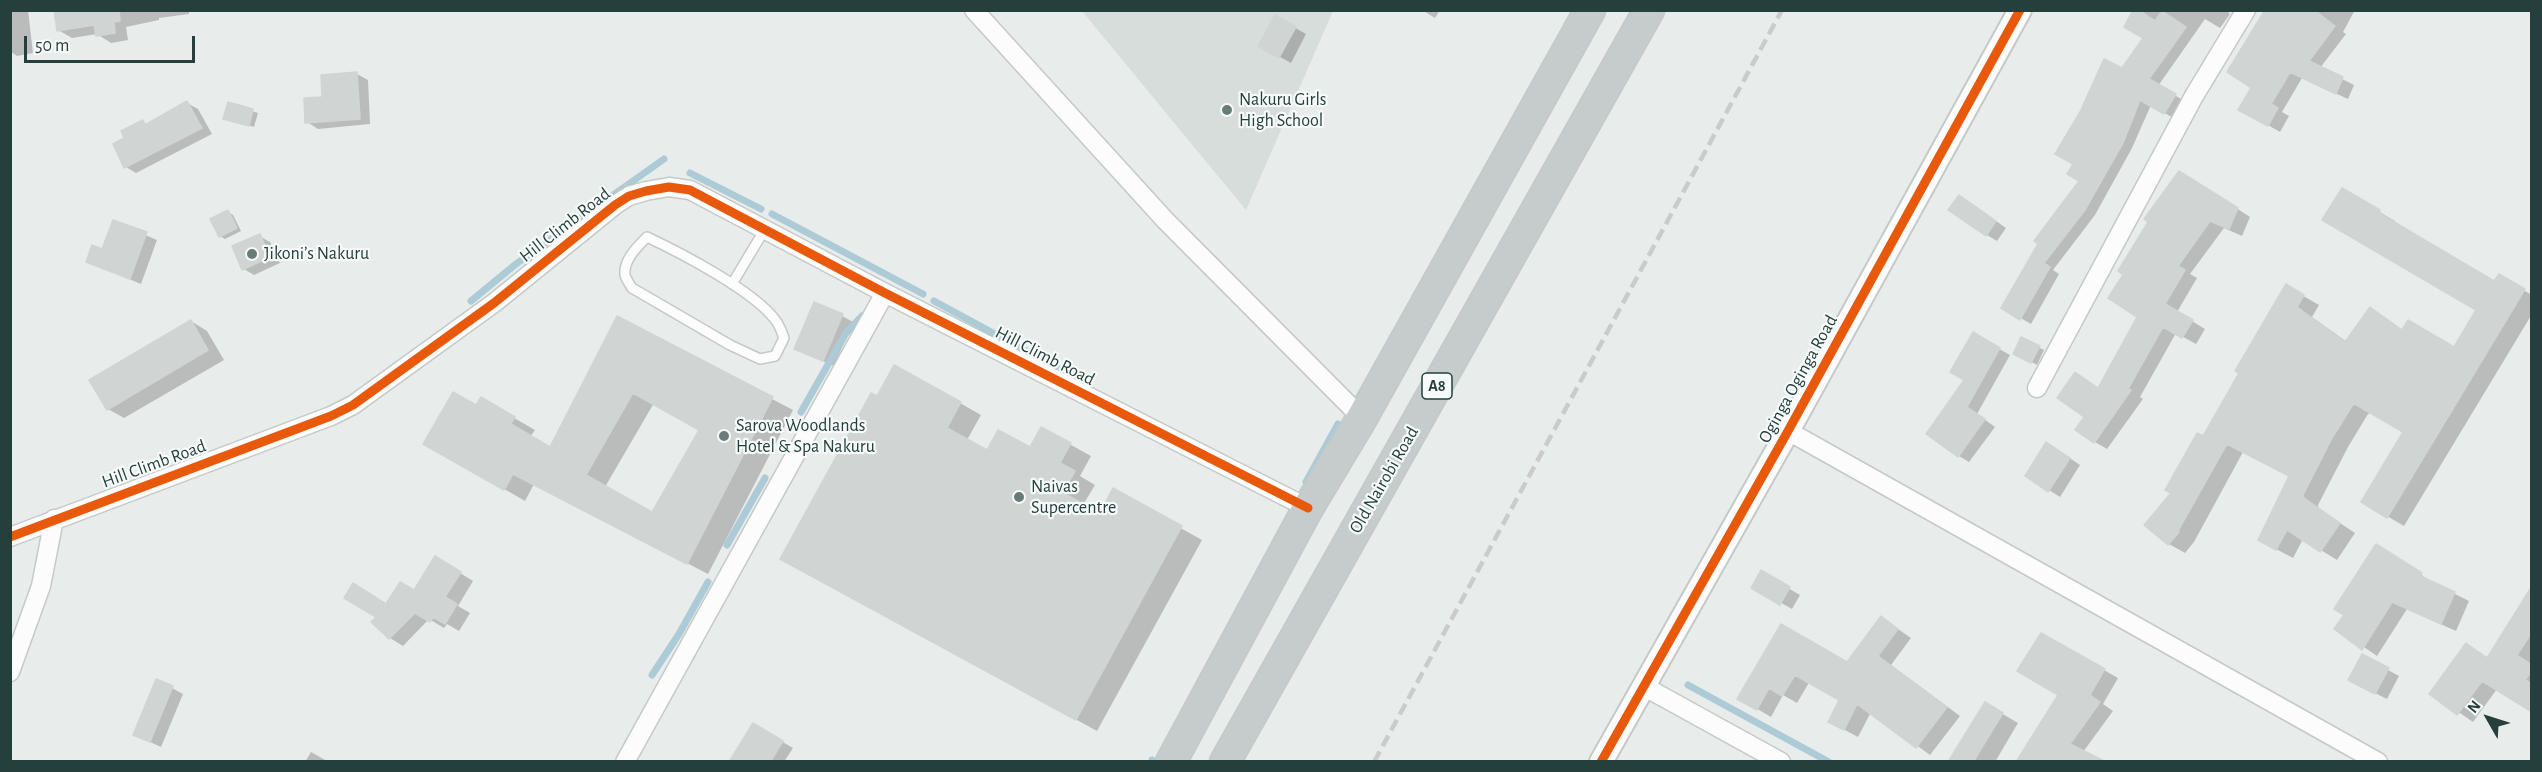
<!DOCTYPE html>
<meta charset="utf-8">
<style>
body{margin:0}
#map{position:relative;width:2542px;height:772px;overflow:hidden;background:#e8ecea;font-family:"Alegreya Sans",sans-serif}
canvas{display:block}
.frame{position:absolute;inset:0;border:12px solid #253f3c;pointer-events:none}
.north{position:absolute;left:2458px;top:688px;width:60px;height:60px;-webkit-text-stroke:4px #f6faf9;paint-order:stroke;rotate:309deg;font-size:16px;font-weight:700;line-height:24px;text-align:center;color:#253f3c}
.north::after{content:'';display:block;margin:auto;width:21px;height:27px;background:#253f3c;clip-path:polygon(50% 0,100% 100%,50% 72%,0 100%)}
.scale{position:absolute;left:24px;top:36px;width:171px;height:27px;box-sizing:border-box;border:3px solid #253f3c;border-top:0;padding-left:8px;font-size:18px;line-height:21px;white-space:nowrap;color:#253f3c;-webkit-text-stroke:4px #f6faf9;paint-order:stroke}
</style>
<div id="map">
<canvas width="2542" height="772"></canvas>
<div class="frame"></div>
<div class="north">N</div>
<div class="scale">50 m</div>
</div>
<script>
const ctx = document.querySelector('canvas').getContext('2d');
ctx.lineJoin = 'round';
function fill(path, color) {
  ctx.fillStyle = color;
  ctx.fill(path, 'evenodd');
}
function strokePath(path, color, width, dash) {
  ctx.strokeStyle = color;
  ctx.lineWidth = width;
  ctx.lineCap = dash ? 'butt' : 'round';
  ctx.setLineDash(dash || []);
  ctx.stroke(path);
}
function label(font, color, halo, rows, align = 'center') {
  ctx.font = font + ' "Alegreya Sans",sans-serif';
  ctx.lineWidth = 4.5;
  ctx.setLineDash([]);
  ctx.textBaseline = 'middle';
  ctx.strokeStyle = halo;
  ctx.fillStyle = color;
  for (const [text, x, y, turn = 0] of rows) {
    ctx.save();
    ctx.translate(x, y);
    ctx.rotate((+turn || 0) * Math.PI / 180);
    ctx.textAlign = isNaN(turn) ? turn : align;
    if (halo) ctx.strokeText(text, 0, 0);
    ctx.fillText(text, 0, 0);
    ctx.restore();
  }
}
const built = new Path2D(`
 M1082 11H1333L1246 210Z`);
const shadow = new Path2D(`
 M10 10H28L33 53 17 56 10 51Z
 M55 10H189V14L159 18V20L126 27 128 40 111 43 97 34 72 38 58 30Z
 M1422 10H1440L1435 18Z
 M2135 10H2226L2230 14 2220 28 2205 19 2158 86 2185 101 2175 119 2151 105 2132 148 2095 215 2053 270 2059 274 2031 324 2003 308 2081 181 2123 69 2145 38Z
 M2267 10H2355L2343 32 2346 34 2320 68 2354 85 2348 99 2302 78 2282 112 2289 116 2280 132 2240 109 2253 87Z
 M1276 17 1306 34 1291 63 1260 46Z
 M357 74 368 80 370 124 318 129 307 122 324 98Z
 M187 103 198 109 212 134 136 173 126 167 143 122 148 125Z
 M229 104 258 113 254 127 225 118Z
 M2193 180 2250 217 2242 236 2224 228 2190 274 2197 278 2177 312 2205 329 2196 344 2176 333 2140 397 2143 399 2107 449 2095 442 2099 389 2139 317Z
 M2342 190 2395 221 2394 224 2495 283 2499 276 2532 295V314L2404 526 2363 502 2405 431 2373 412 2368 414 2348 447 2318 505 2319 509 2355 533 2337 560 2303 539 2293 558 2276 549 2290 476 2243 452 2194 542 2185 553 2169 544 2147 524 2173 493 2286 286 2319 305 2312 317 2347 342 2370 309 2403 331 2455 349 2478 310Z
 M1970 203 2006 228 1997 241 1987 235Z
 M228 212 233 215 241 231 225 239 220 236Z
 M114 222 157 240 141 284 88 262 103 251Z
 M259 236 270 242 280 263 254 275 244 269Z
 M842 316 853 322 834 366 796 349Z
 M618 318 793 410 708 574 534 484 525 501 425 443 477 407 481 399 535 430 530 437 550 449ZM654 403 701 429 652 514 605 487Z
 M191 321 207 331 224 360 124 418 108 409Z
 M1973 334 2010 355 1977 414 1995 427 1969 462 1959 456Z
 M2022 339 2044 350 2037 365 2015 353Z
 M877 398 960 403 981 415 967 440 988 452 1030 449 1042 429 1091 456 1080 476 1095 485 1083 505 1101 515 1114 491 1202 540 1097 731 803 570Z
 M2058 450 2080 465 2060 497 2027 476Z
 M2390 554 2435 584 2469 601 2456 631 2407 609 2377 656 2336 628Z
 M436 558 473 581 458 606 470 613 459 631 447 624 444 628 429 619 403 646 390 638 387 606 415 592Z
 M1762 573 1800 595 1792 609 1753 587Z
 M2532 589V710L2497 689 2473 722 2431 693 2467 644 2488 658Z
 M1882 618 1911 638 1891 665 1960 716 1930 755 1871 712 1858 737 1843 729 1841 700 1810 681 1797 703 1783 695 1771 717 1739 698 1782 626 1847 664Z
 M2042 635 2118 678 2103 704 2113 711 2083 752 2018 762 2060 695Z
 M2362 656 2399 676 2387 699 2361 686Z
 M172 688 183 694 161 747 135 735Z
 M2001 713 2018 723 1995 762H1950Z
 M764 731 793 748 784 762H730Z
 M311 752 327 761V762H305Z`);
const stream = new Path2D(`
 M690 173 761 209
 M772 214 923 294
 M471 301 516 264 664 159
 M934 301 1065 372
 M801 412 846 333 862 316
 M1306 482 1338 424
 M727 545 765 478
 M652 675 679 634 708 582
 M1688 685 1829 762
 M1152 762V760`);
const building = new Path2D(`
 M54 10H119L120 21 114 22 115 33 96 36 94 25 57 31Z
 M2133 10H2138L2155 21 2162 11 2186 27 2149 79 2176 94 2164 114 2140 100 2123 143 2085 210 2044 263 2050 267 2020 320 2001 308 2038 244 2034 241 2079 181 2067 174 2073 164 2055 154 2080 112 2104 59 2122 68 2143 38 2124 27Z
 M2265 10H2314L2335 26 2309 61 2343 77 2336 94 2290 72 2271 104 2278 108 2268 126 2238 110 2251 88 2227 72Z
 M1275 15 1296 27 1279 58 1258 46Z
 M357 72 360 119 305 123 304 98 322 97 321 75Z
 M187 101 202 128 124 168 113 144 124 138 121 131 143 120 145 125Z
 M228 102 253 109 249 126 223 119Z
 M2179 171 2238 208 2229 229 2210 221 2178 266 2185 270 2165 304 2193 320 2182 338 2163 327 2128 389 2131 390 2094 443 2075 430 2084 417 2057 398 2075 372 2098 388 2137 317 2108 298 2123 275 2118 271 2148 222 2144 219Z
 M2342 188 2380 210 2379 213 2494 281 2499 274 2525 289 2387 518 2361 502 2403 432 2355 404 2352 406 2332 438 2303 495 2304 498 2340 523 2320 552 2287 530 2276 550 2258 540 2289 476 2227 444 2178 531 2179 532 2168 545 2144 525 2171 493 2165 490 2197 433 2203 436 2239 373 2235 371 2286 284 2304 295 2297 307 2345 342 2370 307 2402 330 2408 320 2454 347 2476 310 2322 220Z
 M1959 195 1996 221 1986 236 1948 210Z
 M228 210 237 228 219 237 210 219Z
 M113 220 147 232 130 279 86 262 92 245 102 249Z
 M260 234 270 257 242 270 232 246Z
 M814 302 843 314 823 361 794 349Z
 M617 316 773 397 687 564 513 474 504 490 423 444 453 392 476 405 481 397 515 417 511 424 550 447ZM633 393 699 430 652 512 586 475Z
 M191 320 208 350 107 410 89 380Z
 M1973 332 2000 348 1967 407 1985 419 1958 457 1926 434 1964 380 1950 372Z
 M2021 337 2040 346 2031 363 2013 354Z
 M894 365 961 402 947 428 987 450 998 430 1030 447 1041 427 1071 443 1060 463 1075 471 1063 493 1100 513 1113 488 1182 526 1076 720 780 559 871 393 877 396Z
 M2046 442 2070 458 2048 492 2025 476Z
 M2376 544 2422 573 2420 576 2455 592 2441 624 2392 602 2362 650 2334 629 2344 615 2334 609Z
 M435 556 461 572 445 597 457 604 445 624 433 617 430 622 415 613 389 639 371 622 376 617 344 598 353 583 386 604 400 582 414 590Z
 M1761 570 1790 587 1780 605 1751 588Z
 M2532 586V632L2517 655 2532 665V670L2525 680 2532 684V712L2482 681 2457 715 2429 694 2466 643 2487 658Z
 M1881 616 1898 629 1878 656 1947 707 1916 748 1857 704 1844 730 1828 722 1839 700 1795 675 1782 696 1769 688 1757 710 1737 699 1781 624 1847 662Z
 M2041 633 2105 669 2090 695 2100 702 2070 744 2106 762H2016L2058 695 2017 671Z
 M2362 654 2389 668 2375 694 2348 680Z
 M156 679 173 686 150 742 133 735Z
 M1985 702 2003 713 1973 762H1948Z
 M753 723 783 741 770 762H729Z`);
const service = new Path2D(`
 M647 237C681 253 756 292 776 321 780 326 782 333 784 338L775 356 760 359 730 345 632 288C630 285 626 279 625 275 623 260 638 246 647 237Z
 M732 284 765 229`);
const minor = new Path2D(`
 M974 10 1165 220 1362 418
 M2037 388 2194 96 2246 10
 M1788 431 2378 762
 M10 537 331 416 353 405 494 303 615 205 629 196 646 191 669 187 690 190 885 293 1308 508
 M10 672 41 586 54 519
 M1645 687 1781 762
 M625 762 885 293`);
const tertiary = new Path2D(`
 M1601 762 1788 431 2020 10`);
const trunk = new Path2D(`
 M1171 762 1308 508 1362 418 1590 10
 M1225 762 1649 10`);
const rail = new Path2D(`
 M1374 762 1782 10`);
const cycleway = new Path2D(`
 M10 537 331 416 353 405 494 303 615 205 629 196 646 191 669 187 690 190 885 293 1308 508
 M1601 762 1788 431 2020 10`);
const markers = [
 [1227,110,6,"#697c79"],
 [252,254,6,"#697c79"],
 [724,436,6,"#697c79"],
 [1019,497,6,"#697c79"]
];
const shields = [
 [1437,386,30]
];
const shieldNames = [
 ["A8",1437,386]
];
const poiNames = [
 ["Nakuru Girls",1239,100],
 ["High School",1239,121],
 ["Jikoni’s Nakuru",264,254],
 ["Sarova Woodlands",736,426],
 ["Hotel & Spa Nakuru",736,447],
 ["Naivas",1031,487],
 ["Supercentre",1031,508]
];
const streetNames = [
 ["Hill Climb Road",565,225,-38],
 ["Hill Climb Road",1045,356,27],
 ["Oginga Oginga Road",1798,379,-61],
 ["Hill Climb Road",154,464,-20],
 ["Old Nairobi Road",1384,480,-60]
];
fill(built, '#d6ddda');
fill(shadow, '#0003');
strokePath(stream, '#accbd7', 7);
fill(building, '#d0d5d3');
strokePath(building, '#d0d5d3', 1.5);
strokePath(service, '#c5c9c7', 12);
strokePath(minor, '#c5c9c7', 21);
strokePath(tertiary, '#c5c9c7', 26);
strokePath(trunk, '#c3cac9', 33);
strokePath(service, '#fcfcfc', 9);
strokePath(minor, '#fcfcfc', 18);
strokePath(tertiary, '#fcfcfc', 22);
strokePath(trunk, '#c6cccc', 30);
strokePath(rail, '#c9cccb', 4.5, [12, 6]);
strokePath(cycleway, '#e8590c', 9);
for (const [x, y, r, color] of markers) {
  const dot = new Path2D();
  dot.arc(x, y, r, 0, 2 * Math.PI);
  ctx.fillStyle = color;
  ctx.fill(dot);
  strokePath(dot, '#f6faf9', 2);
}
for (const [x, y, w] of shields) {
  const box = new Path2D();
  box.roundRect(x - w / 2, y - 13, w, 26, 4.5);
  ctx.fillStyle = '#f6faf9';
  ctx.fill(box);
  strokePath(box, '#253f3c', 1.5);
}
label('bold 16px', '#253f3c', null, shieldNames);
label('18px', '#253f3c', '#f6faf9', poiNames, 'left');
label('18px', '#253f3c', '#f6faf9', streetNames);
</script>
